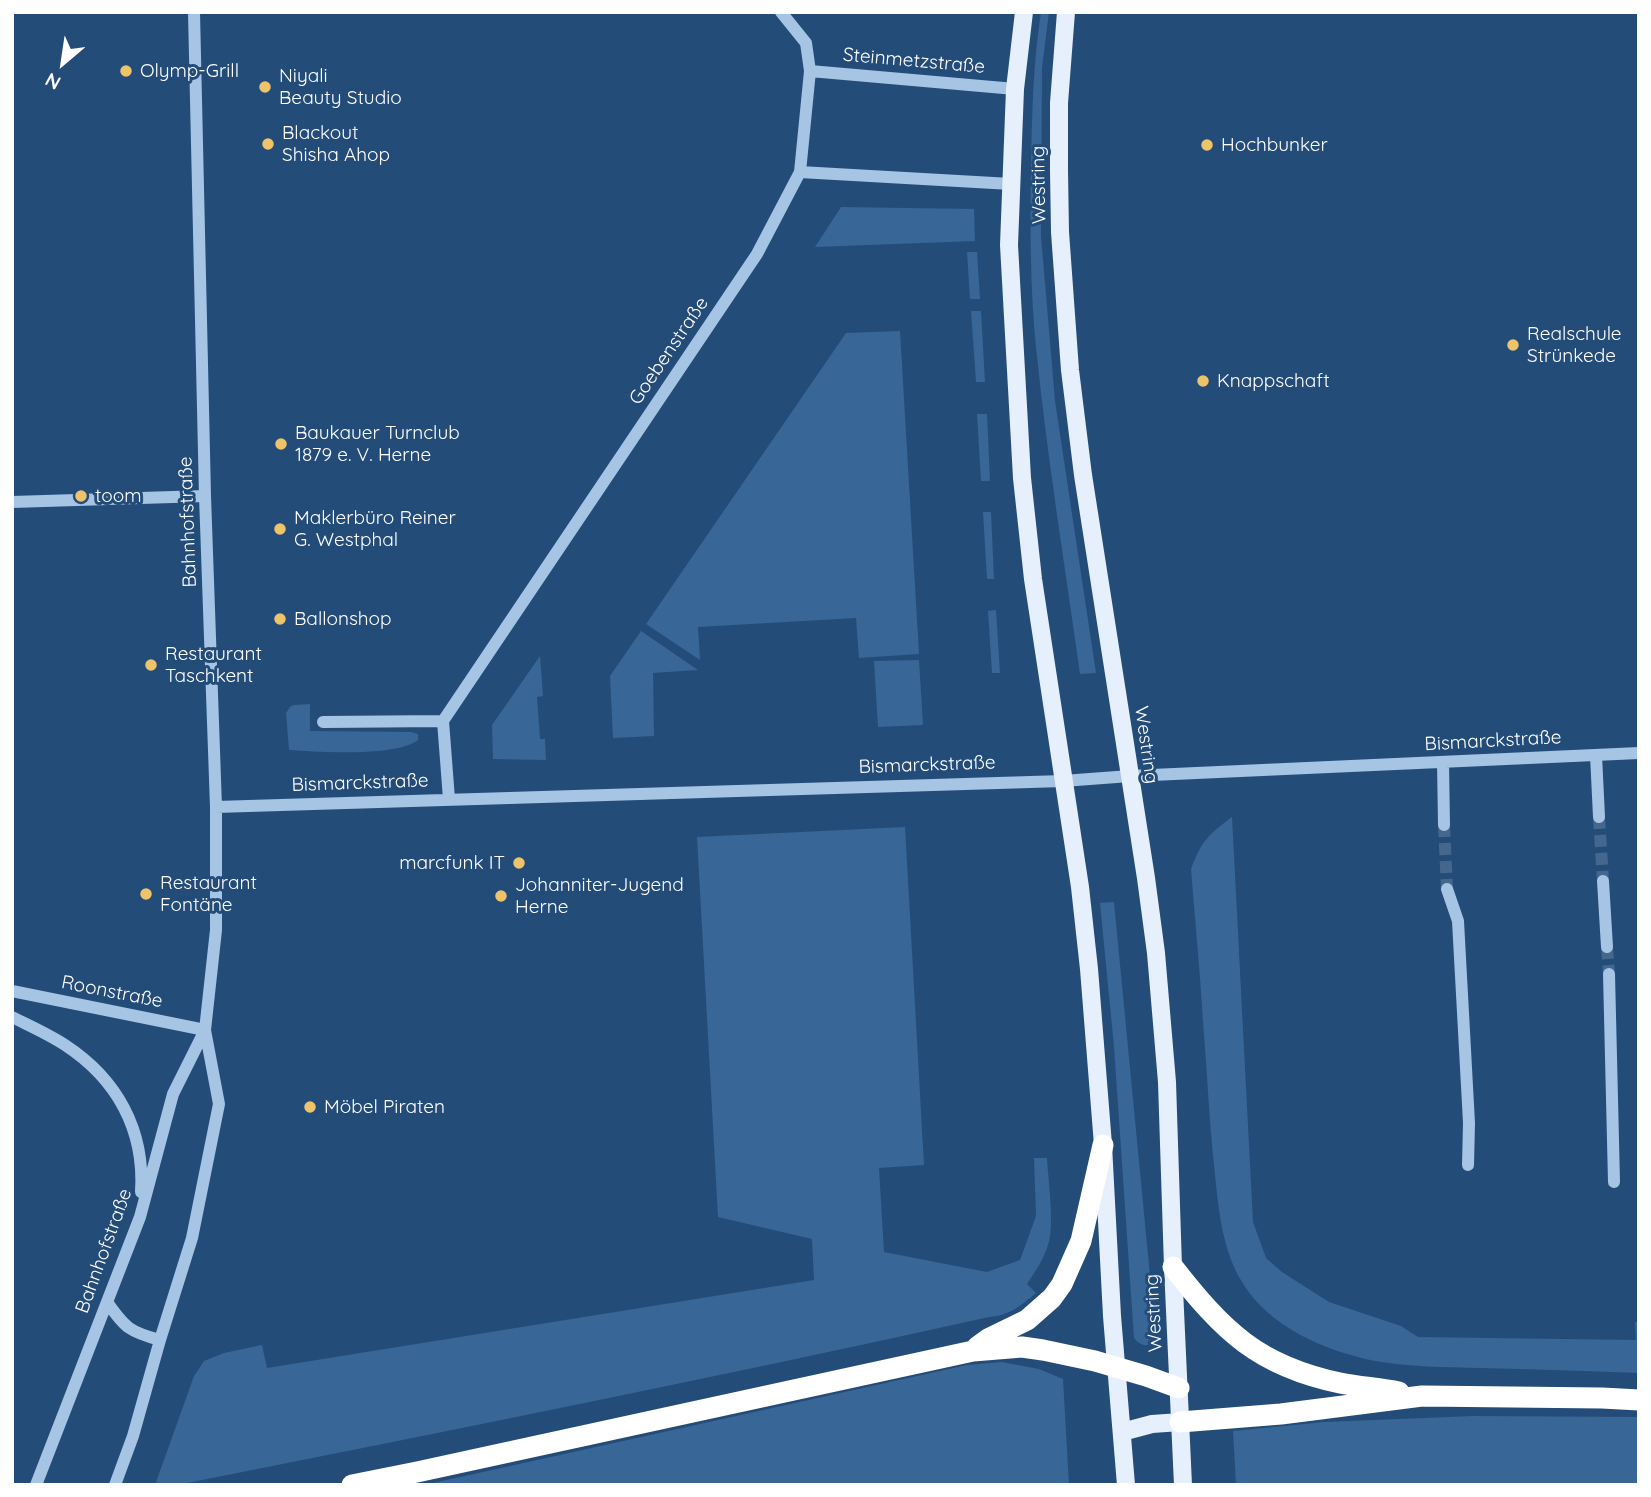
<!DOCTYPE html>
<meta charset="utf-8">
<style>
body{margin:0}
#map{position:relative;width:1651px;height:1497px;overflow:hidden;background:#244c79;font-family:Quicksand,sans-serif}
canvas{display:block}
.frame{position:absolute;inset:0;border:14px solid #fff;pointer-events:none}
.north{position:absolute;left:28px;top:28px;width:70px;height:70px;-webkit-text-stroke:5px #244c79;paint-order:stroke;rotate:209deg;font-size:19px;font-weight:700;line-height:28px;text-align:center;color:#fff}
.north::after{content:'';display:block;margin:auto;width:24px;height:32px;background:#fff;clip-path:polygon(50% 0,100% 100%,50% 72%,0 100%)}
</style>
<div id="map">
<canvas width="1651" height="1497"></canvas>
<div class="frame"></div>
<div class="north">N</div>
</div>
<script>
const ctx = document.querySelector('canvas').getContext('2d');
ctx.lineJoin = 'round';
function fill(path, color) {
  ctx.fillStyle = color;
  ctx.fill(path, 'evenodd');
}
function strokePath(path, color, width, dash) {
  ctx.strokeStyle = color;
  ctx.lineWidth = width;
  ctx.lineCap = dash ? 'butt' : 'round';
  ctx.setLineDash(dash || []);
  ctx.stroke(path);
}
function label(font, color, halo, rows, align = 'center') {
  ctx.font = font + ' Quicksand,sans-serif';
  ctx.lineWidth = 6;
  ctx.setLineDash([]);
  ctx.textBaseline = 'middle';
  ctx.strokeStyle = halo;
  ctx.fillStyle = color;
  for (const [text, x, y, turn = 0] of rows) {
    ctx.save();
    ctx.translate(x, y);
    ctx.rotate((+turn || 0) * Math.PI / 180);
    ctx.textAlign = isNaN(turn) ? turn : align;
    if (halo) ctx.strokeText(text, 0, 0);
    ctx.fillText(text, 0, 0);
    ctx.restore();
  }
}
const green = new Path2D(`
 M1041 12H1049L1042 68 1041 236 1055 401 1096 673 1080 674C1065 566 1047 457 1036 347 1030 287 1030 226 1031 166 1032 115 1033 63 1041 12Z
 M841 207 974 209 975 241 815 247Z
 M967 252H977L980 299H970Z
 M971 311H981L985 382H976Z
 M900 331 919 654 859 658 856 618 698 627 700 660 646 624 846 333Z
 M977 414H987L990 481H981Z
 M983 512H991L994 579H987Z
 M996 610 1000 673H992L988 611Z
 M641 631 698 670 653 673 654 736 613 738 610 676Z
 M540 656 543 696 537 697 540 739H545L546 760 493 759 492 725Z
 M919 660 923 725 878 727 874 661Z
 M310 704V731L411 732 418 734V740C397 757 317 752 289 750L286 713 290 707 294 705Z
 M1232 817 1253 1222 1266 1258 1282 1272 1329 1302 1401 1326 1418 1337 1636 1340 1635 1322H1639V1373C1586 1371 1533 1369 1480 1368 1445 1367 1409 1367 1375 1361 1325 1351 1269 1327 1242 1282 1221 1248 1218 1203 1214 1165 1209 1117 1207 1070 1203 1022 1200 971 1195 920 1191 869 1202 840 1208 835 1232 817Z
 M905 827 924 1165 879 1168 884 1252 987 1272 1020 1260 1036 1216 1034 1158H1047C1048 1179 1055 1226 1048 1245 1044 1259 1035 1272 1027 1284L1036 1293C1020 1306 1011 1315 989 1317 719 1377 448 1431 177 1485H155L194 1376 204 1361 224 1353 262 1345 267 1368 814 1280 812 1239 718 1217 697 837Z
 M1114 902 1156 1338C1151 1349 1140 1346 1134 1338L1114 1047 1100 903Z
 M1002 1362 1039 1369 1063 1379 1069 1485H424L967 1365Z
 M1473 1416 1639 1417V1485H1236L1233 1431 1325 1422Z`);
const minorTunnel = new Path2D(`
 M1599 817 1603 881
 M1444 825 1447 889
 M1607 947 1609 974`);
const minor = new Path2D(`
 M810 71 1015 89
 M800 172 1011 184
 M12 502 205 496
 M323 722 443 721
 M1596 755 1599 817
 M1443 762 1444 825
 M449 799 443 721 757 254 800 172 810 71 806 43 781 12
 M216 807 1063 781 1130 776 1639 753
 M1603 881 1607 947
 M1447 889 1458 921 1469 1123 1468 1165
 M1609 974 1614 1182
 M12 991 205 1030
 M12 1017C30 1026 48 1034 65 1045 117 1079 145 1130 141 1192
 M107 1302C125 1328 130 1332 160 1340
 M36 1485 140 1217 173 1094 205 1030
 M115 1485 133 1436 160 1340 192 1238 219 1104 205 1030 216 930V807L205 496 194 12`);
const major = new Path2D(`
 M1024 12 1015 89 1009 245 1022 478 1033 579 1080 887 1089 969 1103 1145 1112 1316 1126 1485
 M1066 12 1059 103V171L1060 232 1070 370 1083 475 1146 878 1156 953 1167 1082 1173 1267 1183 1485
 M1122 1432 1152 1424 1180 1422`);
const highway = new Path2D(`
 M1173 1267C1223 1331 1258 1366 1340 1383 1360 1387 1379 1388 1399 1392
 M977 1347 988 1339 1027 1320 1052 1298 1062 1284 1081 1241 1103 1145
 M1180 1422 1281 1414 1422 1396 1602 1398 1639 1400
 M352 1485 417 1472 973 1351 1022 1347 1043 1350 1095 1361 1146 1376 1179 1388`);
const markers = [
 [126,71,7,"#eec36a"],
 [265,87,7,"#eec36a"],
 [268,144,7,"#eec36a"],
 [1207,145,7,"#eec36a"],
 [1513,345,7,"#eec36a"],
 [1203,381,7,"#eec36a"],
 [281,444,7,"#eec36a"],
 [81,496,7,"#eec36a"],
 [280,529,7,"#eec36a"],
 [280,619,7,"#eec36a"],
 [151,665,7,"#eec36a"],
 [519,863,7,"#eec36a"],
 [146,894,7,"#eec36a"],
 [501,896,7,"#eec36a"],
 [310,1107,7,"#eec36a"]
];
const streetNames = [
 ["Steinmetzstraße",914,61,5],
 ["Westring",1039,185,-91],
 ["Goebenstraße",669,351,-56],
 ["Bahnhofstraße",188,522,-92],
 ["Bismarckstraße",1493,741,-3],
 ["Westring",1146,745,82],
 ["Bismarckstraße",927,765,-2],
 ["Bismarckstraße",360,783,-2],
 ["Roonstraße",112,992,11],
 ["Bahnhofstraße",104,1251,-70],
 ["Westring",1154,1313,-93]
];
const poiNames = [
 ["Olymp-Grill",140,71],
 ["Niyali",279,76],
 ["Beauty Studio",279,98],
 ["Blackout",282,133],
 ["Shisha Ahop",282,155],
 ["Hochbunker",1221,145],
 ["Realschule",1527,334],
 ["Strünkede",1527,356],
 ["Knappschaft",1217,381],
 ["Baukauer Turnclub",295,433],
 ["1879 e. V. Herne",295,455],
 ["toom",95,496],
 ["Maklerbüro Reiner",294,518],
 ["G. Westphal",294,540],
 ["Ballonshop",294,619],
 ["Restaurant",165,654],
 ["Taschkent",165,676],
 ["marcfunk IT",505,863,"right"],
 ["Restaurant",160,883],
 ["Fontäne",160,905],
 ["Johanniter-Jugend",515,885],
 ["Herne",515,907],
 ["Möbel Piraten",324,1107]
];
fill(green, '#376697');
strokePath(minorTunnel, '#45678d', 12, [12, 6]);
strokePath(minor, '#a6c4e4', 12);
strokePath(major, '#e6effc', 18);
strokePath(highway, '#fff', 21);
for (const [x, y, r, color] of markers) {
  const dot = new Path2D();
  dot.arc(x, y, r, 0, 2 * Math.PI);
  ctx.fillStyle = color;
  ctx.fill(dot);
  strokePath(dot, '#244c79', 2.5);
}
label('19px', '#fff', '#244c79', streetNames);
label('19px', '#fff', '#244c79', poiNames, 'left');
</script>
